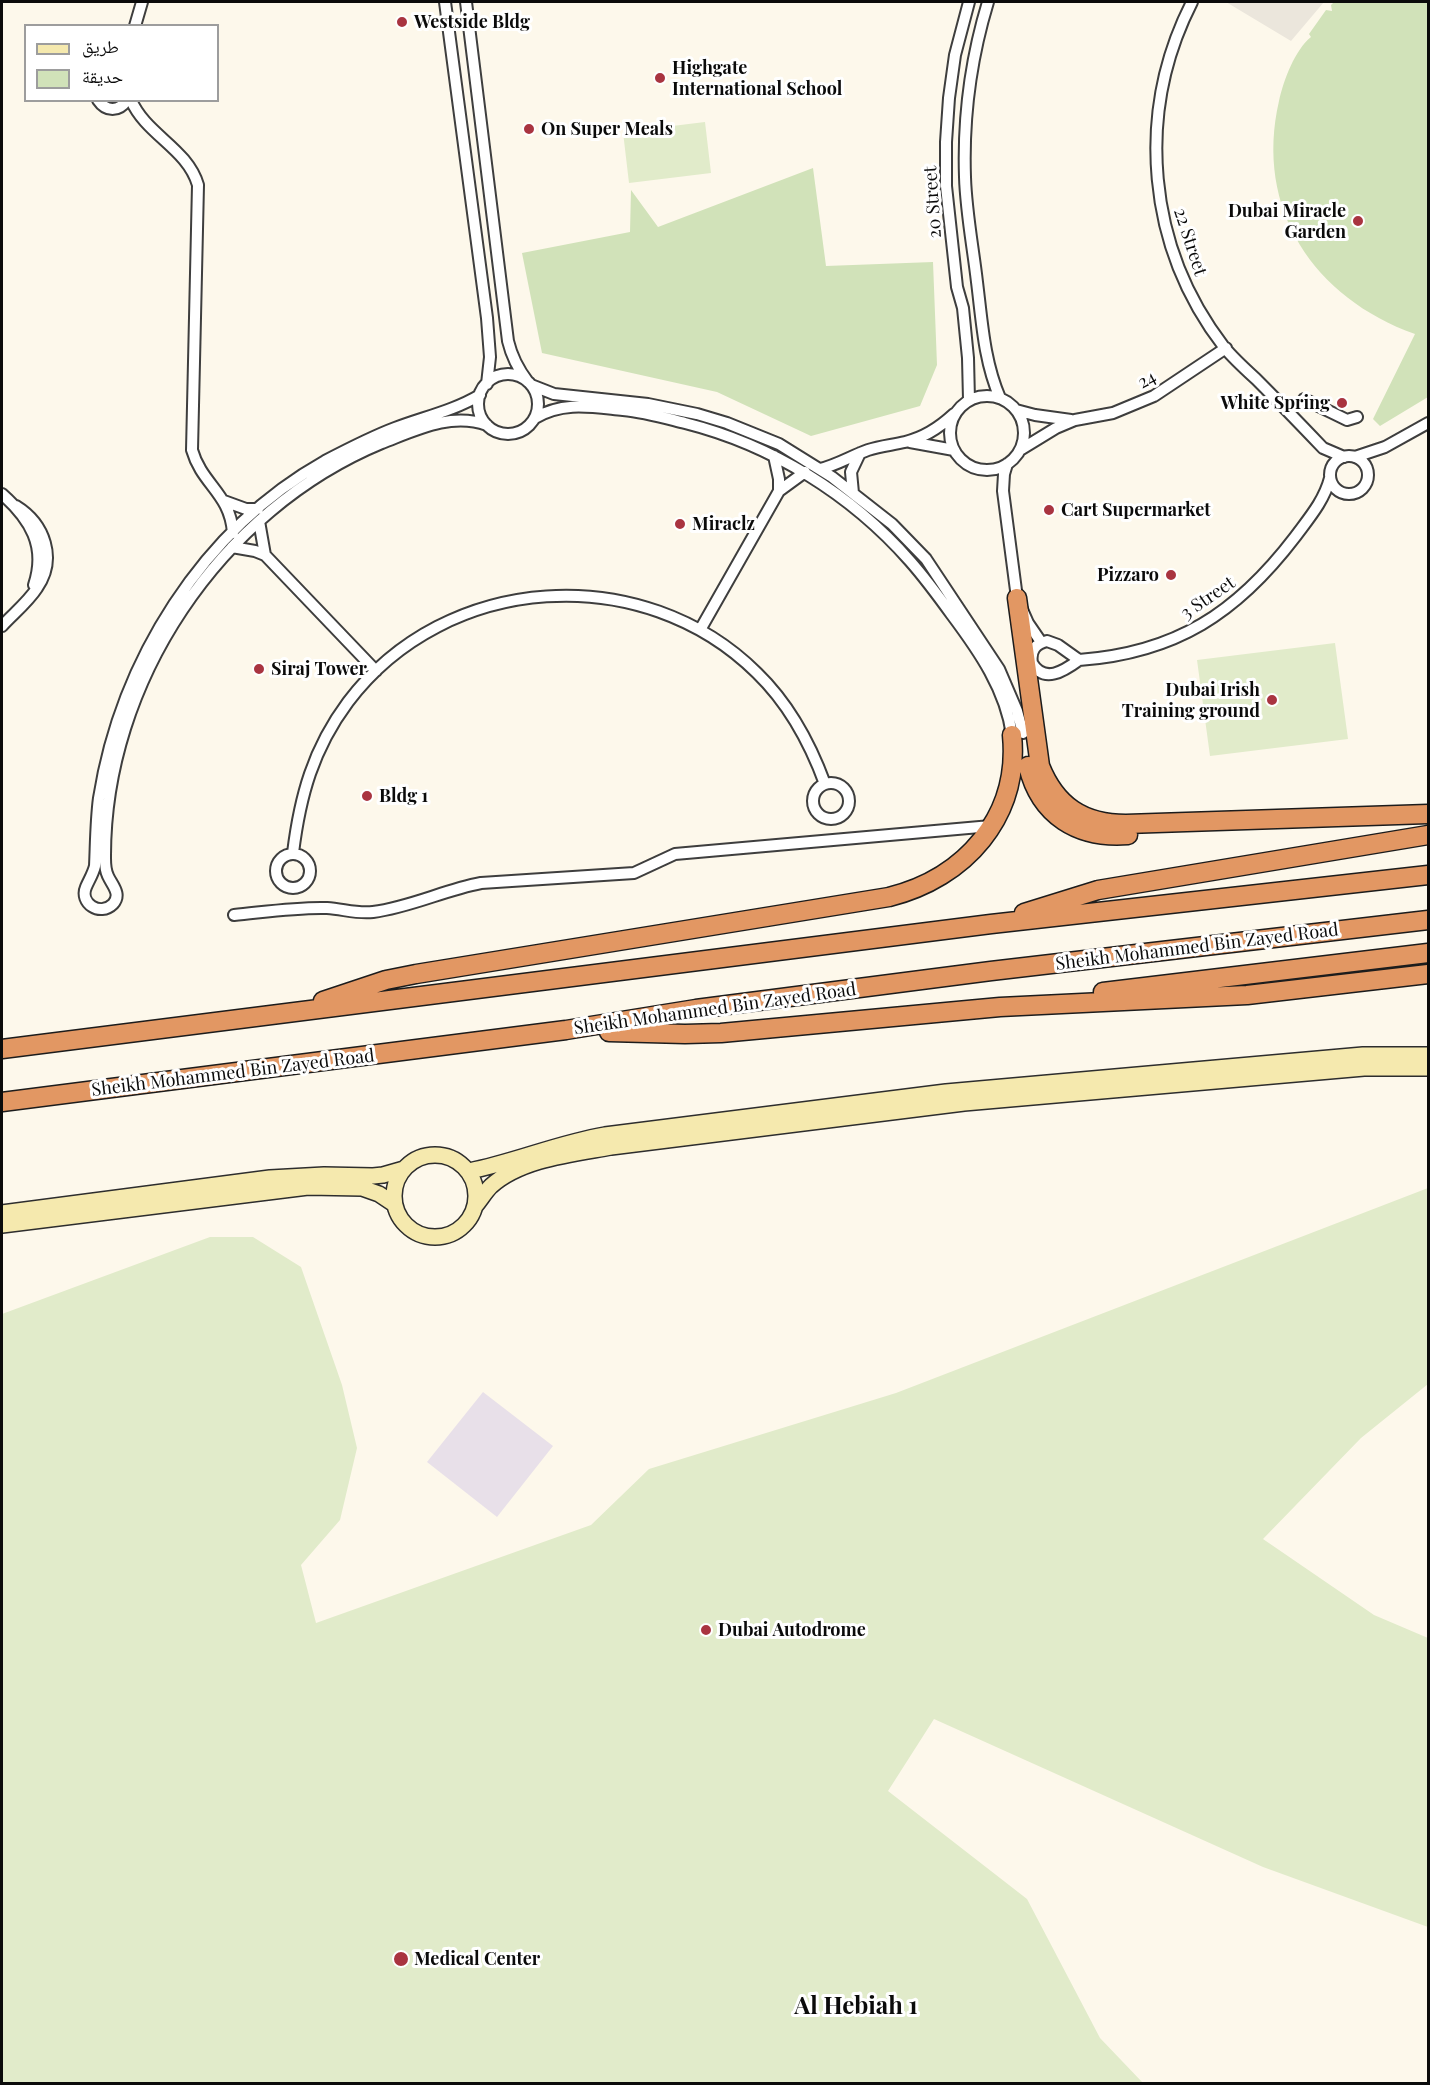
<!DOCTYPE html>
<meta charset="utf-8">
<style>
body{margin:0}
#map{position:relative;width:1430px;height:2085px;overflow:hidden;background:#fdf8eb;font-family:"Playfair Display","Noto Naskh Arabic",serif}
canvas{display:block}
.frame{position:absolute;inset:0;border:3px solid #0b0b0b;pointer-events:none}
.legend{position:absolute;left:24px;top:24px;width:195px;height:78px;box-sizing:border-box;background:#fff;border:2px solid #9d9d9d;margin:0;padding:8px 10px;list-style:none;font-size:18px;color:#0b0b0b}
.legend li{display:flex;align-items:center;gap:12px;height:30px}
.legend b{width:30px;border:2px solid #9d9d9d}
</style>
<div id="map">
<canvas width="1430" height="2085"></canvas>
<div class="frame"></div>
<ul class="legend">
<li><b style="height:8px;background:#f5e9ae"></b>طريق</li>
<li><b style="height:16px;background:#d1e2b9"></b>حديقة</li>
</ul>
</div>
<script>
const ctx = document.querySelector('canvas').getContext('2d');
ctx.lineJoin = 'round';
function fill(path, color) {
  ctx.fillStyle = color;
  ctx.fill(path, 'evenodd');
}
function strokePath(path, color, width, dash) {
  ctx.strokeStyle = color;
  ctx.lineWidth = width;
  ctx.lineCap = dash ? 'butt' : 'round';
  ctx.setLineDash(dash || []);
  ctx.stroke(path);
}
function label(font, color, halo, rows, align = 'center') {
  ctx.font = font + ' "Playfair Display",serif';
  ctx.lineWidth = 6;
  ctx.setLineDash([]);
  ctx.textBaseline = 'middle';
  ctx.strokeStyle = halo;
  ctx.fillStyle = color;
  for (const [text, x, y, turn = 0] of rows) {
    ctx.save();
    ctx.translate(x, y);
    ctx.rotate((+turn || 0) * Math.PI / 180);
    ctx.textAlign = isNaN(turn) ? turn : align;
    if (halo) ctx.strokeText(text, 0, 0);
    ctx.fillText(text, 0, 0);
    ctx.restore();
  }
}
const industrial = new Path2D(`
 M483 1392 553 1446 497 1517 427 1462Z`);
const green = new Path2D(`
 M1334 2H1428V397L1380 426 1373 419 1415 334C1314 298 1254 209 1279 101 1284 79 1295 50 1311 37L1309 34 1326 10 1332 11 1331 5Z
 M813 168 826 266 933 262 937 365 920 406 811 436 717 392 542 353 522 253 630 232 631 190 658 227Z`);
const pitch = new Path2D(`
 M705 122 711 173 629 183 623 132Z
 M1335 643 1348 739 1210 756 1197 660Z
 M1428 1188V1384L1361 1438 1263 1539 1374 1615 1428 1638V1927L1263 1867 934 1719 888 1791 1027 1899 1100 2038 1143 2083H2V1314L210 1237H253L301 1267 342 1385 357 1448 340 1520 301 1565 316 1623 591 1525 649 1469 896 1393Z`);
const plaza = new Path2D(`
 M1226 2H1324L1291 41Z`);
const street = new Path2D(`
 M445 2 487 318 490 357 487 384
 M466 2 508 341C512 358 518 369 528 382
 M969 2 955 55 949 98 946 142V186L957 287 963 308 968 358 969 400
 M988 2C971 58 963 118 965 177 966 212 973 247 977 282 982 322 984 361 1000 398
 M1192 2C1135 114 1147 247 1224 347 1233 358 1245 369 1256 379 1279 402 1301 425 1323 448L1344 457
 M135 26 142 2
 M98 100C106 112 119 112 127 100
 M131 100C146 135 187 148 198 185L192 450C202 485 230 493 233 533
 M478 404a30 30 0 1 1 60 0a30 30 0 1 1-60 0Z
 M531 385 554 394 648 404 697 414 727 423 779 444 832 477 892 524 926 559 999 669 1017 711 1023 733
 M480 395C453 411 424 417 395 428 371 437 348 449 325 461 202 530 121 661 99 798 96 821 96 844 95 866 93 874 89 880 86 887 79 903 100 917 113 904 122 894 112 885 108 876 105 870 105 864 105 858 104 682 220 510 382 443 416 430 451 412 487 425
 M950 433a37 37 0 1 1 74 0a37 37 0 1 1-74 0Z
 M1304 399 1347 420 1357 417
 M1016 410 1035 415 1071 420
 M535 418C563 401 592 407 623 410 645 412 665 418 685 423 772 445 851 494 910 561 925 578 939 597 952 615 979 651 1006 690 1012 735
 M910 442 954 450
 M1020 450 1056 428 1075 420 1113 413 1154 396 1226 348
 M1330 475a19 19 0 1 1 38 0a19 19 0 1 1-38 0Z
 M774 456 779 479V491
 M1355 457 1385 447 1428 423
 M1007 464 1004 474 1003 491 1017 598 1028 623 1041 642
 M820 469C837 465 851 456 868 450 880 446 892 445 905 442 923 438 940 427 954 414
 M853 493 851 472 860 453
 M2 494C30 519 47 546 34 585
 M224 501 246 509H258
 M259 521 265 555
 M232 547 255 551 265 555 376 671
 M2 626C13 614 28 602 37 588 57 559 45 524 16 506
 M700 630 779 491 805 472
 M1047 641 1058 645 1079 660C1064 671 1044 684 1032 663 1030 651 1035 644 1047 641Z
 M1079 660C1176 653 1237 613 1295 537 1309 518 1324 501 1330 478
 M813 801a18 18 0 1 1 36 0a18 18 0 1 1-36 0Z
 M293 853C300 796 313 749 348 702 446 572 643 560 757 673 789 704 810 743 825 784
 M276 871a17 17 0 1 1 34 0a17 17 0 1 1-34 0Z
 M234 915C265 912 297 907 327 908 343 909 357 914 373 912 411 907 444 890 481 883L634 873 675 854 991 826`);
const secondary = new Path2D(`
 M394 1196a41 41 0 1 1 82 0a41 41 0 1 1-82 0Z
 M469 1171C515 1162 558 1143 605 1135L946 1092 1363 1055H1428
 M476 1205C481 1199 485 1192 491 1186 521 1159 572 1154 611 1147L964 1103 1364 1068H1428
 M2 1213 270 1178 324 1175 373 1176 383 1175 404 1169
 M2 1225 308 1187 362 1188 379 1194 394 1204`);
const highway = new Path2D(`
 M1017 598 1040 766C1056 806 1083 824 1126 824L1428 814
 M1028 766C1040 816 1078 839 1128 835
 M1024 913 1098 890 1428 835
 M1103 992 1428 953
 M323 1001 386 980 416 974 889 897C965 878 1020 817 1012 735
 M609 1032 685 1034 721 1033 1000 1007 1247 995 1428 974
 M2 1049 991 924 1428 875
 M2 1102 566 1030 696 1009 991 971 1428 920`);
const markers = [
 [402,22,6,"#a93440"],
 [660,78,6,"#a93440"],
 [529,129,6,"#a93440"],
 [1358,221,6,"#a93440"],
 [1342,403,6,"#a93440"],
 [1049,510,6,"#a93440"],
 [680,524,6,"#a93440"],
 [1171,575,6,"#a93440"],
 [259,669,6,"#a93440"],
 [1272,700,6,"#a93440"],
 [367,796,6,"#a93440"],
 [706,1630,6,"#a93440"],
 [401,1959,8,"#a93440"]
];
const poiNames = [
 ["Westside Bldg",414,22],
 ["Highgate",672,68],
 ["International School",672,89],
 ["On Super Meals",541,129],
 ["Dubai Miracle",1346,211,"right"],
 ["Garden",1346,232,"right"],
 ["White Spring",1330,403,"right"],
 ["Cart Supermarket",1061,510],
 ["Miraclz",692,524],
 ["Pizzaro",1159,575,"right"],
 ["Siraj Tower",271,669],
 ["Dubai Irish",1260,690,"right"],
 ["Training ground",1260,711,"right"],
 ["Bldg 1",379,796],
 ["Dubai Autodrome",718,1630],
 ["Medical Center",414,1959]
];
const streetNames = [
 ["20 Street",933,202,-94],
 ["22 Street",1190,242,72],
 ["24",1147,380,-28],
 ["3 Street",1208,598,-34],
 ["Sheikh Mohammed Bin Zayed Road",1197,947,-7],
 ["Sheikh Mohammed Bin Zayed Road",715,1009,-8],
 ["Sheikh Mohammed Bin Zayed Road",233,1073,-7]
];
const districtNames = [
 ["Al Hebiah 1",856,2007]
];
fill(industrial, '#e8e0e9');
fill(green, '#d1e2b9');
fill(pitch, '#e1ebca');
fill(plaza, '#ebe6dc');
strokePath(street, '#3e3e3e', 14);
strokePath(secondary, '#2d2d2d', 18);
strokePath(highway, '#1c1c1c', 21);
strokePath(street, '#fff', 10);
strokePath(secondary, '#f5e9ae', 15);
strokePath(highway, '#e29763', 18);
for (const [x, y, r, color] of markers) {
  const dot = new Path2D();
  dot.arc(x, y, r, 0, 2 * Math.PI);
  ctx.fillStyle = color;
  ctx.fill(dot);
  strokePath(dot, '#fff', 2);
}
label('bold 18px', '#0b0b0b', '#fff', poiNames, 'left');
label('18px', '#0b0b0b', '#fff', streetNames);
label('bold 24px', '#0b0b0b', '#fff', districtNames);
</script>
